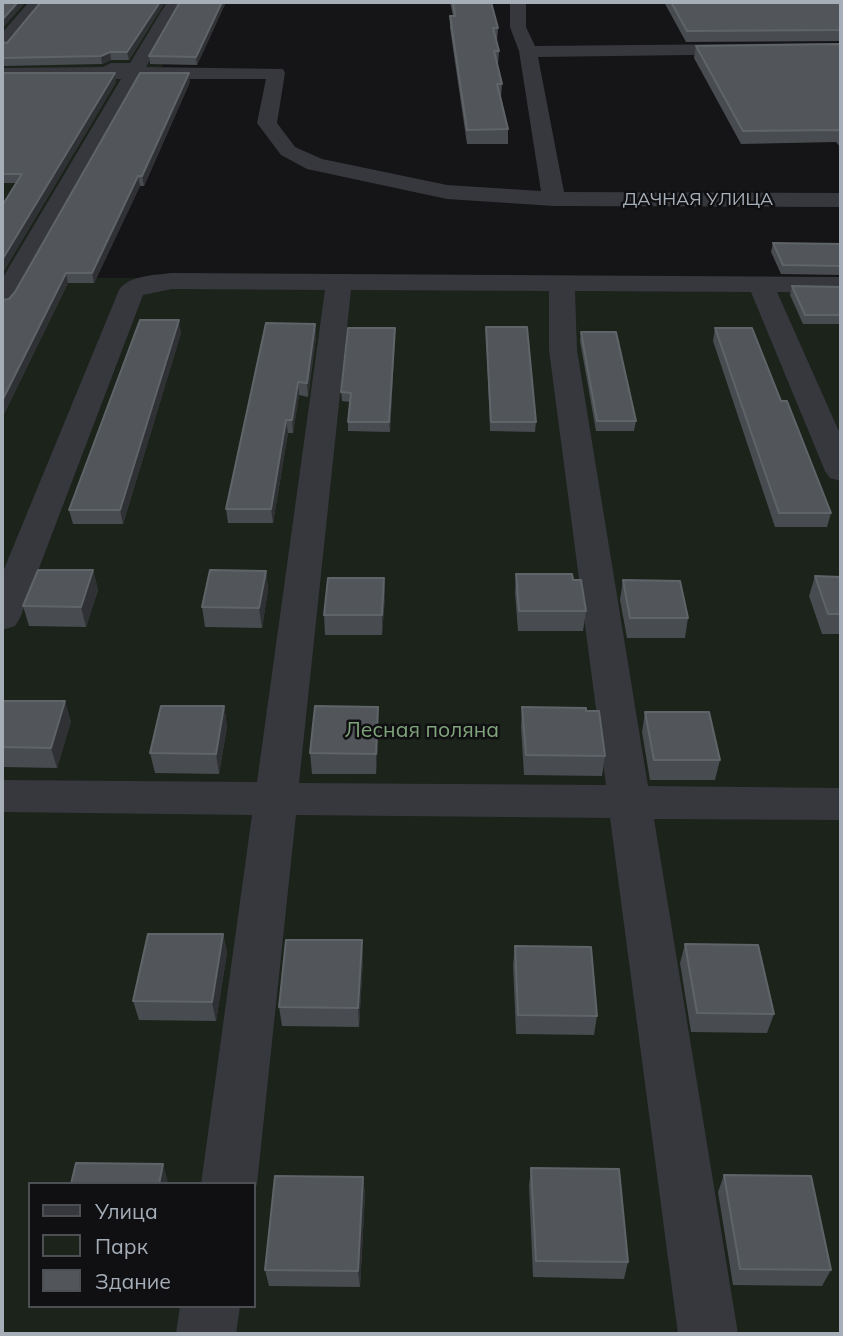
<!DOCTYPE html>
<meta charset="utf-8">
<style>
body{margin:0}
#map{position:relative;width:843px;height:1336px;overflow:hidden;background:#151517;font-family:Mulish,sans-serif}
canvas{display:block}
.frame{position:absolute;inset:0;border:4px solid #a6aeb8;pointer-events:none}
.legend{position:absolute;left:28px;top:1182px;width:228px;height:126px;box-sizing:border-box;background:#101012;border:2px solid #4c4f54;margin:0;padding:9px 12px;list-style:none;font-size:21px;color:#a6aeb8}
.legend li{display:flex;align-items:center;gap:14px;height:35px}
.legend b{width:35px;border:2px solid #4c4f54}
</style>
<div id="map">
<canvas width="843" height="1336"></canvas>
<div class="frame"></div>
<ul class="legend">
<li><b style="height:9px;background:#36383d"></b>Улица</li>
<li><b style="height:19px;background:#1b231b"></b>Парк</li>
<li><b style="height:19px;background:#52565a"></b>Здание</li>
</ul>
</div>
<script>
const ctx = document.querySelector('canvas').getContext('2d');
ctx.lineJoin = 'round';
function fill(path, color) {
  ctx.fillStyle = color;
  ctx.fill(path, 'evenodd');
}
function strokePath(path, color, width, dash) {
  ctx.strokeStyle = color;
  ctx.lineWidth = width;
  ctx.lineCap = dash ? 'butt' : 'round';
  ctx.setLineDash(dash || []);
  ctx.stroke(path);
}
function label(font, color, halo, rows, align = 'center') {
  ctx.font = font + ' Mulish,sans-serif';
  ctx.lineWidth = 5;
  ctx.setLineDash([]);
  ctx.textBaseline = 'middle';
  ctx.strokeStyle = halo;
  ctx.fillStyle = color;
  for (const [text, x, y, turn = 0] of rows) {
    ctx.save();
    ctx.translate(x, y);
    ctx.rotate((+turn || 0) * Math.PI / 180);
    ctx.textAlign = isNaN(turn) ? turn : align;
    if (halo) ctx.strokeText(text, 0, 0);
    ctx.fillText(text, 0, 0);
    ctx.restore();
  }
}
const green = new Path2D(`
 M2 2H194L58 278H841V1334H2ZM30 1184H254V1306H30Z`);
const minor = new Path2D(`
 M29 2H45L8 48 2 49V33Z
 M167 2H183L146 67 283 69 285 73 277 123 295 147 322 159 447 185 541 191 519 51 510 27V2H526V27L535 46 841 43V53L538 57 564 192 841 193V207L554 206 447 199 307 169 281 155 257 123 266 79H140L15 301 11 307 2 309V279L121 79H2V68L103 67 111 63H130Z
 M172 273 841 277V293L777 292 841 436V481L830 478 825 471 751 292 575 291 577 350 648 786 841 788V820L654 819 738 1334H678L610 818 296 815 257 1184 254 1192V1184H201L252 815 2 812V780L257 782 325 290 172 289 143 295 20 618 15 626 2 630V574L119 290C129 275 156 275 172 273ZM351 290 549 291V350L606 785 299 783Z
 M180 1306H240L236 1334H176Z`);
const wall = new Path2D(`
 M165 2 129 60H111L102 64 2 66V42L7 43Z
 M226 2 197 65 150 64 149 56Z
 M450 2H491L498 28 497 41H496L499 51 498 64H497L502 84 501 97 508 129V144H467L450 28V16H453Z
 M664 2H841V41L686 42Z
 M841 44V148L836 142 741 144 694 58 696 46Z
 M2 73H115L116 82 2 274V206L16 183H2Z
 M190 82 144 186H140L94 283H68L2 418V300L9 299Z
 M773 243 841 244V275L781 274 771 252Z
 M792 286 841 287V324H803L790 295Z
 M315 324 316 337 308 397 299 395 293 433H288L273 523H228L226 509Z
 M486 327 536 422 535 432 490 431Z
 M715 328 781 401 831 513 827 527H775L713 341Z
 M581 332 636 421 634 431H596L580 341Z
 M181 333 123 524H73L69 510Z
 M395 337 390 432 348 431V422L350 402 342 401 341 392Z
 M93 570 98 590 86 627 29 626 23 606Z
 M266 571 268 590 262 628 205 627 202 607Z
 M516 574 573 580 586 611 583 631H518L515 593Z
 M815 576 841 577V634H822L809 596Z
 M384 578 385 597 382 635H325L324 615Z
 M623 580 688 618 685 638H627L620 600Z
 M2 703 71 721 57 768 2 767Z
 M224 706 227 726 219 774 155 773 150 753Z
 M522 707 586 711 605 756 602 776 524 775 521 727Z
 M645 712 720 760 715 780H650L642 732Z
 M379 727 376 774H312L310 753Z
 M223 934 227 953 216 1021 139 1020 133 1001Z
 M362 940 363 959 359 1027 282 1026 279 1007Z
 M685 944 774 1014 767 1033 691 1032 680 963Z
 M515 946 597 1016 594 1035 516 1034 513 965Z
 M531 1168 628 1262 624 1279 533 1277 529 1186Z
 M724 1175 831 1270 822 1286 733 1285 718 1192Z
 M363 1177 365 1194 360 1287 269 1286 265 1270Z`);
const shadedWall = new Path2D(`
 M18 2H26L2 29V20Z
 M160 2H165L129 60 127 52Z
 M222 2H226L197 65 196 57Z
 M110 52 111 60 102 64 101 56Z
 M115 73 116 82 2 274V260Z
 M189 73 190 82 144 186 142 176Z
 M138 176 140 186 94 283 92 273Z
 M66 273 68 283 2 418V401Z
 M179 320 181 333 123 524 120 510Z
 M315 324 316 337 308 397 307 383Z
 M395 328V337L390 432 389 422Z
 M298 382 299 395 293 433 292 420Z
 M286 420 288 433 273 523 271 509Z
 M93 570 98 590 86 627 81 607Z
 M266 571 268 590 262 628 259 608Z
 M384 578 385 597 382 635V615Z
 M65 701 71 721 57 768 51 748Z
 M224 706 227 726 219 774 216 754Z
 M378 707 379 727 376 774V754Z
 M223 934 227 953 216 1021 212 1002Z
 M362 940 363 959 359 1027 358 1008Z
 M163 1164 168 1182V1184H159Z
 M363 1177 365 1194 360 1287 358 1271Z`);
const building = new Path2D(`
 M2 2H18L2 20Z
 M41 2H160L127 52H110L101 56 2 58V42L7 43Z
 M180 2H222L196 57 149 56Z
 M453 2H491L498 28H493L499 51H494L502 84H497L508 129 467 130 450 16H455Z
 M671 2H841V30L687 31Z
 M841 44V132L839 130 743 131 696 46Z
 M2 73H115L2 260V206L22 174H2Z
 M140 73H189L142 176H138L92 273H66L2 401V300L9 299 15 292Z
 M773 243 841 244V266L783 265Z
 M792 286 841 287V315H805Z
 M140 320H179L120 510H69Z
 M266 323 315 324 307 383 298 382 292 420H286L271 509H226Z
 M486 327H527L536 422H491Z
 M348 328H395L389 422H348L351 393 341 392Z
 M715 328H752L781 401H787L831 513H779Z
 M581 332H616L636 421H597Z
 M38 570H93L81 607 23 606Z
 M210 570 266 571 259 608 202 607Z
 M516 574H572L573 580H581L586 611H519Z
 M815 576 841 577V614H828Z
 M328 578H384L382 615H324Z
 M623 580 680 581 688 618H630Z
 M3 701H65L51 748 2 747V703Z
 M161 706H224L216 754 150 753Z
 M315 706 378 707 376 754 310 753Z
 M522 707 586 708V711H599L605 756 526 755Z
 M645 712H709L720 760H654Z
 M148 934H223L212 1002 133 1001Z
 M286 940H362L358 1008 279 1007Z
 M685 944 758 945 774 1014 697 1013Z
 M515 946 591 947 597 1016 518 1015Z
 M76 1163 163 1164 159 1184H71Z
 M531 1168 619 1169 628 1262 536 1261Z
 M724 1175 811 1176 831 1270 740 1269Z
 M275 1176 363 1177 358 1271 265 1270Z`);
const farStreetnames = [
 ["ДАЧНАЯ УЛИЦА",698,200]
];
const parkNames = [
 ["Лесная поляна",422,731]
];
fill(green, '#1b231b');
fill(minor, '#36383d');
fill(wall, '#484b4f');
fill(shadedWall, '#2f3134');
fill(building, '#52565a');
strokePath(building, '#5f6469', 2);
label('18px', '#a6aeb8', '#101012', farStreetnames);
label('21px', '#80a47c', '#101012', parkNames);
</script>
